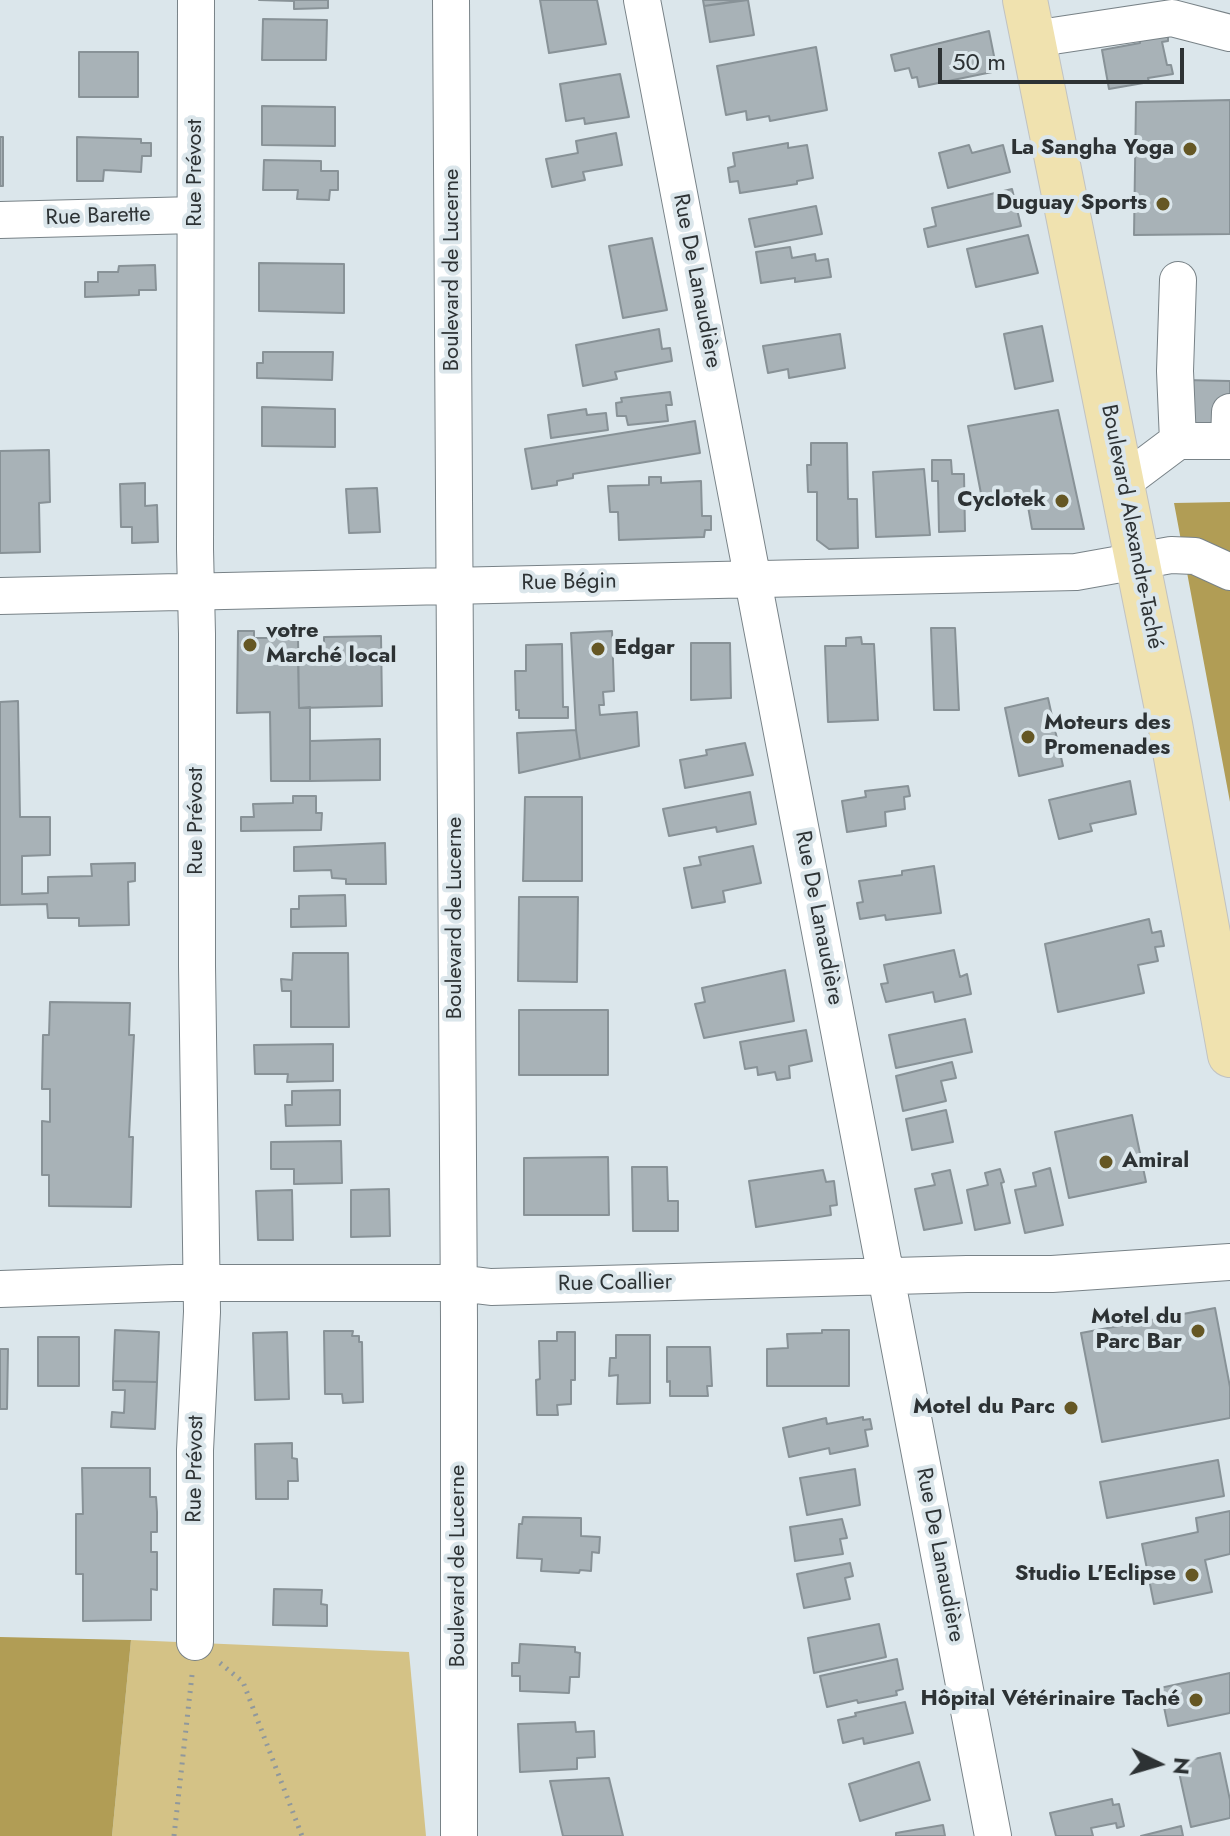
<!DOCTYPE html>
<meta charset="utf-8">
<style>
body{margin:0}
#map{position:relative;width:1230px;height:1836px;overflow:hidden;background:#dbe6eb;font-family:Jost,sans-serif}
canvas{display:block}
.north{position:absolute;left:1118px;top:1724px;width:80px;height:80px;-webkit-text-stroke:6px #dbe6eb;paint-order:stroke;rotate:95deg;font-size:22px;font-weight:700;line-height:32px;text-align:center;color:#2d3234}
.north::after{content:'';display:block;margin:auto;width:28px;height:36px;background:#2d3234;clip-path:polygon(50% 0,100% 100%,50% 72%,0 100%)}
.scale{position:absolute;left:938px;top:48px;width:246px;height:36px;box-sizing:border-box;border:4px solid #2d3234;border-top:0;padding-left:10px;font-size:24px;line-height:28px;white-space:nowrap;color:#2d3234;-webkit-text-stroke:6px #dbe6eb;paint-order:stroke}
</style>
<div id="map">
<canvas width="1230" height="1836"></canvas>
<div class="north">N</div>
<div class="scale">50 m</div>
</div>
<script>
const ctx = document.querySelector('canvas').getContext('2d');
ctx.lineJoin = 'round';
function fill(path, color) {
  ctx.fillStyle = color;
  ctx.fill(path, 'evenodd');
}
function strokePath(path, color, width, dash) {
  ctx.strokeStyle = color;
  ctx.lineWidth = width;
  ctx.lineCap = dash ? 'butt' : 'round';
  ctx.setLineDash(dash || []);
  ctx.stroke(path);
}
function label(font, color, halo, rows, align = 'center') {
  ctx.font = font + ' Jost,sans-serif';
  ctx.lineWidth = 8;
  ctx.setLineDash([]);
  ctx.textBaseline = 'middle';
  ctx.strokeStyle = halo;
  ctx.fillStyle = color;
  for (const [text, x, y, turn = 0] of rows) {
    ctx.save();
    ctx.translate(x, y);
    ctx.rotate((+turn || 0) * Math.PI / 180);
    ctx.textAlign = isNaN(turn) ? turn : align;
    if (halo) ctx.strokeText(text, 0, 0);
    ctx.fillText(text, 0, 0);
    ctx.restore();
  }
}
const green = new Path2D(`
 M131 1640 409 1652 426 1836H112Z`);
const forest = new Path2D(`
 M1230 502V802L1174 503Z
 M0 1637 131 1640 112 1836H0Z`);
const building = new Path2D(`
 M259 0H328V8L294 9V1Z
 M540 0H597L606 44 549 53Z
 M703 0H743L704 6Z
 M748 0 754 35 710 42 704 6Z
 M263 19 327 20 326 60H262Z
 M989 31 997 71 919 87 917 77 912 78 909 68 895 71 891 55Z
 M1168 32V41L1162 42 1167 65H1171L1173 74 1148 78 1149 82 1109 89 1102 50 1140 43V38Z
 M816 47 827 110 770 121 769 116 747 120 746 111 726 115 717 66Z
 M79 52H138V97H79Z
 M620 74 629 117 585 124 584 118 566 121 560 84Z
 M1230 100V234L1134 235 1136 102Z
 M262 106 335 107V146L262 145Z
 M616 133 622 165 583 172 585 180 552 187 546 159 578 153 576 141Z
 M0 137H3V186H0Z
 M77 137 141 139V143H151V156H142L141 172 104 170 103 181H77Z
 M788 143V148L807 145 813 178 797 181V184L740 193 738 181 730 182 728 168 735 166 733 153Z
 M969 145 972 153 1003 145 1010 172 948 188 939 153Z
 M264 160 321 161V171H338V190H330L329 200 297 199 298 190H263Z
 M1012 189 1021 226 928 247 924 229 936 226 932 208Z
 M816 206 822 234 755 247 749 219Z
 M1028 235 1038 273 976 287 967 249Z
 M652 238 667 310 623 318 609 246Z
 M790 247 792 258 815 254 816 261 828 259 831 277 795 282V278L761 283 756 252Z
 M259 263 344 264V313L259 311Z
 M155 265 156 290H139V295L85 297V282H98V272H118L119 266Z
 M1042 326 1053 381 1015 389 1004 334Z
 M659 329 662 349 670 348 672 361 615 372 617 379 583 386 576 345Z
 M840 334 845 368 789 378 788 369 768 373 763 346Z
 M263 352H333L332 380 257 378V363H263Z
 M1185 380 1230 381V427L1183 426Z
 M670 392 672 405H666L668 421 628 425 626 416H617L616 403 622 402 621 398Z
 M262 407 335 409V447L262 446Z
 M586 409 587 415 606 413 608 430 551 438 548 415Z
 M1058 410 1084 529H1032L1026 495 983 504 968 426Z
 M695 421 700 453 573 474V478L557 481V485L532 489 525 449Z
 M811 443H847L848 499H857L858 548 829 549 817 540V492H808L807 465H811Z
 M49 450 50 502 39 503 40 552 0 553V451Z
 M932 460H951L952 474H964L965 531 939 532 938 481H932Z
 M924 469 930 535 876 537 873 472Z
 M649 477H661V483L701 481 702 516H711V530H705L704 537 619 540 618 512H610L608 486 649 485Z
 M145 483V506L157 505 158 542 132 543V527H121L120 484Z
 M377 488 380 532 349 533 346 489Z
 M931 628H955L959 710H934Z
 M293 630V637H298L299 708 310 707V781H271L270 712 237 713 238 631H254V638H281V631Z
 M612 631 614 691 603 692 604 705H599L600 715 637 712 639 746 580 759 576 730 571 633Z
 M381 636 382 706 299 708 298 660H324V637Z
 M861 637 862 644H874L878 720 828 722 825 646H846V638Z
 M691 643H730L731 698 691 700Z
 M562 644 563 707H568V718H519V710H516L515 671H526V645Z
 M1048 698 1063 766 1019 776 1005 708Z
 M18 701 20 817H50V855L22 856V894L48 893V877L92 876 91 864 135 863V881L128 882 129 925 79 926V918H48L47 904 0 905V702Z
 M576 730 580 759 519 773 517 733Z
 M380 739V780L310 781V741Z
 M745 743 753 775 685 788 680 760 707 755 706 750Z
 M1130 781 1136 814 1090 824 1092 831 1059 839 1049 800Z
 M908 786 910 796 904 797 905 809 885 812 886 826 847 832 842 801 866 797 865 791Z
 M750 792 756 824 717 832 716 827 669 836 663 809Z
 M293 796H316V813H322L321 830 241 831V817H254L253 804 293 803Z
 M525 797H582V881H523Z
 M385 843 386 884H346V879L332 878 331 870 294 871V847Z
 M753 846 761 883 723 891 725 902 692 908 684 868 701 865 699 857Z
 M934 866 941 913 886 920 885 915 860 919 857 903 863 902 859 881 902 875V871Z
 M345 895 346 926 291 927V909H299V896Z
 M519 897H578L577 982 518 981Z
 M1149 919 1152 933 1161 931 1164 946 1155 947 1158 961 1138 965 1144 993 1058 1012 1045 944Z
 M954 950 960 977 967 974 971 994 935 1002 933 992 886 1002 881 984 888 983 884 965Z
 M293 953H348L349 1027H291V991H282L281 979 292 980Z
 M785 970 794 1021 704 1038 695 1004 705 1002 702 988Z
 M50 1002 130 1003 129 1035H134L129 1137H133L131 1207 49 1206V1175H42V1121L50 1122V1089H42L43 1035H49Z
 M519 1010H608V1075H519Z
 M965 1019 972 1052 896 1068 889 1035Z
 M806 1030 812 1061 789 1066 790 1078 777 1080 775 1072 758 1075 757 1067 745 1069 740 1042Z
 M333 1044V1081L287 1082 288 1074H255L254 1045Z
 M952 1062 956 1078 941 1081 946 1101 903 1111 896 1076Z
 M340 1090V1125L286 1126 285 1105H292V1091Z
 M946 1110 953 1142 912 1150 906 1119Z
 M1132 1115 1146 1182 1069 1198 1055 1132Z
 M341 1141 342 1183 294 1184V1169H271V1142Z
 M608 1157 609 1215H524V1158Z
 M632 1167H667L668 1201H678V1231H633Z
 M1050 1168 1063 1225 1025 1233 1015 1190 1036 1186 1033 1173Z
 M1000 1169 1004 1182 1001 1183 1010 1223 975 1230 967 1190 988 1185 985 1173Z
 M823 1170 826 1182 834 1181 837 1205 830 1206 831 1215 756 1227 749 1181Z
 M950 1170 962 1223 924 1230 915 1189 935 1185 932 1174Z
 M389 1189 390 1236 351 1237V1190Z
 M292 1190 293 1240H258L256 1191Z
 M1215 1308 1230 1387V1418L1102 1442 1081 1333Z
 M115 1330 159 1332 157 1382 113 1381Z
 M822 1330H849V1386H767V1349L788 1348 787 1334 822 1333Z
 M324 1331H353L352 1336H359V1342H362L363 1402 343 1403 342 1394H325Z
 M287 1332 289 1399 255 1400 253 1333Z
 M557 1332H575V1380H571V1404L557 1405 558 1415H537L536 1380 540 1379 539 1341H557Z
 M616 1335H650V1403L617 1404 618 1375 609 1376 610 1358H616Z
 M38 1337H79V1386H38Z
 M667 1347H710L712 1386H707L708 1396H670V1381L667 1382Z
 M0 1349H8L7 1409H0Z
 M113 1381 157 1382 155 1429 111 1427 112 1412 124 1413 125 1390H113Z
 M863 1417V1420L870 1419 872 1429 865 1430 868 1446 830 1454 829 1448 789 1457 783 1428 826 1418 827 1424Z
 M292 1443V1458L297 1459 298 1481H288V1499H256L255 1444Z
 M1218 1460 1224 1496 1107 1518 1100 1482Z
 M82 1468H150V1497H156L157 1512V1532H151V1552H157V1590L151 1589V1620L83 1621V1574H76V1514H83Z
 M855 1469 860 1505 807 1515 800 1478Z
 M1230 1511V1554L1205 1560 1212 1592 1154 1604 1142 1544 1198 1532 1196 1518Z
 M523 1517 581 1518V1536L600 1537 599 1553 592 1552 591 1571 580 1570 579 1573 541 1571 542 1559 517 1558 519 1524H522Z
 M842 1519 847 1538 840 1539 843 1554 795 1561 790 1527Z
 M850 1563 853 1576 845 1578 850 1599 804 1608 797 1574Z
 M274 1589 322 1590 321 1604 327 1605V1626L273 1625Z
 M879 1624 886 1657 814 1673 808 1638Z
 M520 1644 575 1647V1652L580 1653 579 1677H570L569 1693 520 1691V1676H512V1663H519Z
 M897 1659 903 1689 896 1691 897 1695 858 1703 857 1700 827 1707 820 1676Z
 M1230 1673V1713L1168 1726 1160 1688Z
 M905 1702 913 1733 864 1744 863 1738 843 1743 838 1720 856 1716 855 1713Z
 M575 1722 576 1732 594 1731 595 1757 577 1758V1769L520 1772 518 1724Z
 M1220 1753 1230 1800V1818L1191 1827 1177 1763Z
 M919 1762 930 1800 860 1821 849 1784Z
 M609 1778 623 1836H563L550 1781Z
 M1112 1799 1113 1805 1119 1804 1124 1826 1117 1828 1116 1823 1091 1828 1093 1836H1056L1050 1813Z
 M943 1825 945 1836H896V1833Z
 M1181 1826 1183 1836H1141Z`);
const path = new Path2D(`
 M220 1663 243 1682 302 1836
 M174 1836 192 1675`);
const minor = new Path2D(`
 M451 0 459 1320V1836
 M642 0 993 1836
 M1033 39 1172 18 1230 33
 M0 220 195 215
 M1178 441 1175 371 1178 280
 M1122 483 1178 441H1229L1230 412
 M0 596 1076 572 1171 555 1195 556 1230 572
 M0 1289 174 1283H458L491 1287 967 1274H1052L1230 1262
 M195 1642V1450L202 1312 197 966V634L195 549 196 0`);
const major = new Path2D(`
 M1025 0 1170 724 1230 1055`);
const markers = [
 [1190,149,8,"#655724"],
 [1163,204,8,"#655724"],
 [1062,501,8,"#655724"],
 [250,645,8,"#655724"],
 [598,649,8,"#655724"],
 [1028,737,8,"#655724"],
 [1106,1162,8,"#655724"],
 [1198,1331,8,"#655724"],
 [1071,1408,8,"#655724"],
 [1192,1575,8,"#655724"],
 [1196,1700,8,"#655724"]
];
const poiNames = [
 ["La Sangha Yoga",1174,149],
 ["Duguay Sports",1147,204],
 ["Cyclotek",1046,501],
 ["votre",266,632,"left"],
 ["Marché local",266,657,"left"],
 ["Edgar",614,649,"left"],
 ["Moteurs des",1044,724,"left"],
 ["Promenades",1044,749,"left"],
 ["Amiral",1122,1162,"left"],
 ["Motel du",1182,1318],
 ["Parc Bar",1182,1343],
 ["Motel du Parc",1055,1408],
 ["Studio L'Eclipse",1176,1575],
 ["Hôpital Vétérinaire Taché",1180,1700]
];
const streetNames = [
 ["Rue Prévost",196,173,-90],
 ["Rue Barette",98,217,-2],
 ["Boulevard de Lucerne",453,270,-90],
 ["Rue De Lanaudière",696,281,79],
 ["Boulevard Alexandre-Taché",1131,527,79],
 ["Rue Bégin",569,583,-1],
 ["Rue Prévost",197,821,-90],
 ["Boulevard de Lucerne",456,918,-90],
 ["Rue De Lanaudière",818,918,79],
 ["Rue Coallier",615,1284,-1],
 ["Rue Prévost",196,1469,-89],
 ["Rue De Lanaudière",939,1555,79],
 ["Boulevard de Lucerne",459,1566,-90]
];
fill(green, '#d4c286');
fill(forest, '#b19d55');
fill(building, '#a8b2b7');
strokePath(building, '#889297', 2);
strokePath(minor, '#788287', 38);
strokePath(major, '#c0c2c2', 46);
strokePath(path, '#90989c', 5, [2, 6]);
strokePath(minor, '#fff', 36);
strokePath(major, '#f0e2af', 44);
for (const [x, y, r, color] of markers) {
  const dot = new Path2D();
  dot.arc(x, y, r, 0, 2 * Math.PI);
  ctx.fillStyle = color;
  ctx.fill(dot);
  strokePath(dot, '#dbe6eb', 3);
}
label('bold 22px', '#2d3234', '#dbe6eb', poiNames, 'right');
label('22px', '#2d3234', '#dbe6eb', streetNames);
</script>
